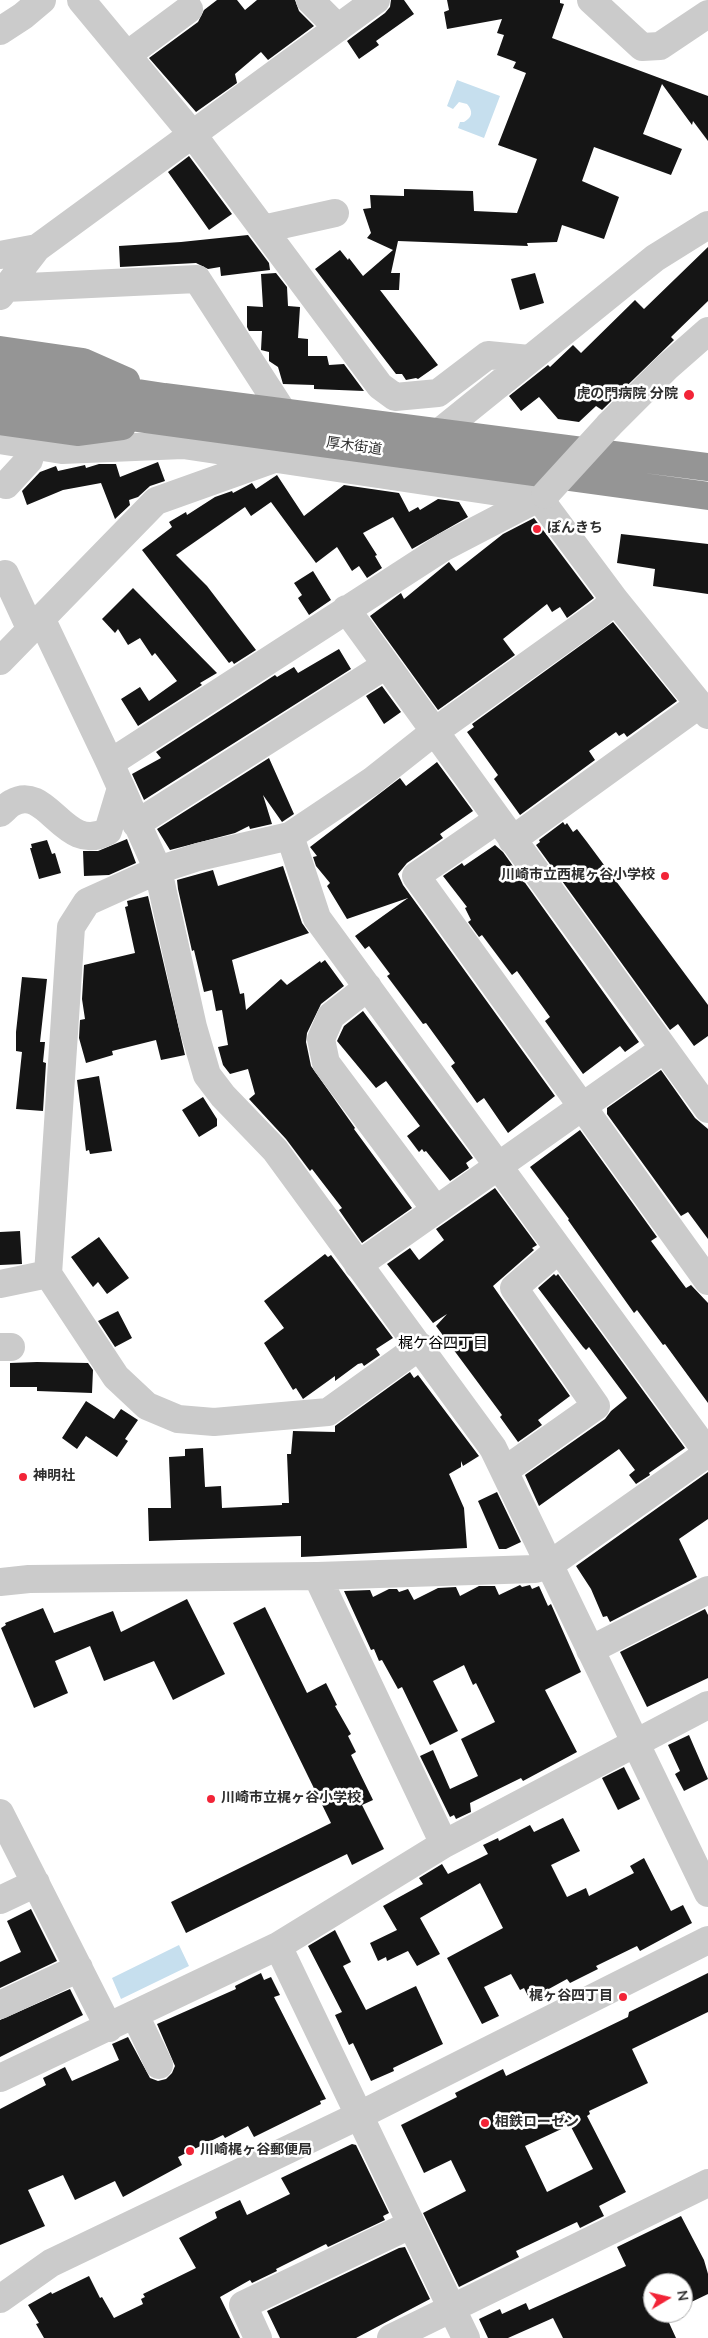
<!DOCTYPE html>
<meta charset="utf-8">
<style>
body{margin:0}
#map{position:relative;width:708px;height:2338px;overflow:hidden;background:#fff;font-family:"Nunito Sans",sans-serif}
canvas{display:block}
.north{position:absolute;left:643px;top:2273px;width:50px;height:50px;box-sizing:border-box;background:#fff;border:1px solid #ababab;border-radius:50%;rotate:81deg;font-size:14px;font-weight:700;line-height:20px;text-align:center;color:#2e2e2e}
.north::after{content:'';display:block;margin:auto;width:18px;height:22px;background:#f22437;clip-path:polygon(50% 0,100% 100%,50% 72%,0 100%)}
</style>
<div id="map">
<canvas width="708" height="2338"></canvas>
<div class="north">N</div>
</div>
<script>
const ctx = document.querySelector('canvas').getContext('2d');
ctx.lineJoin = 'round';
function fill(path, color) {
  ctx.fillStyle = color;
  ctx.fill(path, 'evenodd');
}
function strokePath(path, color, width, dash) {
  ctx.strokeStyle = color;
  ctx.lineWidth = width;
  ctx.lineCap = dash ? 'butt' : 'round';
  ctx.setLineDash(dash || []);
  ctx.stroke(path);
}
function label(font, color, halo, rows, align = 'center') {
  ctx.font = font + ' "Nunito Sans","Noto Sans JP",sans-serif';
  ctx.lineWidth = 5;
  ctx.setLineDash([]);
  ctx.textBaseline = 'middle';
  ctx.strokeStyle = halo;
  ctx.fillStyle = color;
  for (const [text, x, y, turn = 0] of rows) {
    ctx.save();
    ctx.translate(x, y);
    ctx.rotate((+turn || 0) * Math.PI / 180);
    ctx.textAlign = isNaN(turn) ? turn : align;
    if (halo) ctx.strokeText(text, 0, 0);
    ctx.fillText(text, 0, 0);
    ctx.restore();
  }
}
const water = new Path2D(`
 M457 80 500 96 484 138 458 128 460 122H464C473 117 473 111 467 104L459 102 453 109 447 106Z
 M179 1945 189 1966 121 1999 112 1978Z`);
const building = new Path2D(`
 M217 0H237L245 10 257 0H295L299 11 314 26 268 60 261 52 235 74 237 83 196 112 149 58 198 22 204 10Z
 M391 0H404L414 14 376 41 379 45 359 59 347 41 385 13 390 7Z
 M447 0H560V3L564 4 552 38 708 96V141L693 121 692 125 662 84 643 134 682 149 671 175 594 147 582 181 619 197 604 239 562 225 557 242 527 243 528 246 398 241 391 273H400L399 290H380L438 365 418 379 416 378 406 380 402 374H396L315 269 340 250 348 260 349 258 363 276 393 250 367 238 371 233 363 209 371 208 370 195 404 196V189L473 191 474 211 517 213 537 159 498 145 526 73 513 68 516 62 497 55 504 35 497 33 502 19 447 29 444 12 449 10Z
 M189 156 232 214 209 230 168 172Z
 M248 235 269 263 270 270 221 276 220 267 208 269 196 263 120 267 119 246 181 242Z
 M708 247V301L671 337 674 340 602 410 596 406 579 422 558 419 539 397 521 411 509 396 548 365 550 367 573 345 581 353 635 300 644 309Z
 M276 273 287 287 288 306 300 307 298 338 308 339V356H327L329 365 344 364 364 391 314 389V385L283 384 278 367 269 361V352L261 350 262 331H249L247 327V306L263 307 261 274Z
 M535 273 544 303 520 310 511 279Z
 M158 462 165 481 150 486 138 497 129 500 130 505 115 519 101 483 63 490 27 505 22 491 40 472 56 466 58 471 85 465 86 468 99 464H116L120 477Z
 M277 475 304 516 344 485 399 493 409 512 418 507 420 510 438 499 459 502 468 517 412 549 393 517 363 533 377 555 375 556 382 568 367 578 359 566 352 571 337 547 316 563 271 502 251 516 245 507 176 555 207 586 256 650 234 664 232 661 229 663 142 550 172 527 169 522 186 512 187 515 215 497 232 491 233 493 252 483 256 489Z
 M534 518 594 598 567 618 560 607 552 612 547 604 503 639 515 655 438 710 370 616 401 593 404 599 449 562 456 571 503 534Z
 M621 534 708 544V594L653 586 655 569 617 563Z
 M313 571 331 600 309 615 298 598 302 595 294 583Z
 M133 588 217 673 200 683 202 685 138 726 121 699 140 687 149 701 177 681 155 653 152 656 140 638 128 645 118 629 115 633 102 619Z
 M613 622 677 701 627 737 624 733 619 736 616 732 589 751 595 760 520 815 494 779 498 775 467 732 474 727 472 724Z
 M339 649 351 669 144 800 132 774 161 758 156 752 275 675 277 677 294 667 298 673Z
 M382 686 401 712 384 724 366 696Z
 M269 758 294 814 282 822 263 795 272 824 250 829 249 826 235 833 170 850 157 829Z
 M437 762 473 811 440 834 443 838 407 863 398 874 403 885 555 1096 508 1133 484 1098 477 1103 451 1066 455 1063 426 1023 423 1024 387 976 390 974 369 946 365 949 355 936 408 898 347 919 327 886 330 883 316 866 313 857 317 856 310 847 400 778 406 786Z
 M563 822 565 825 567 823 573 832 577 829 587 842 708 1005V1036L694 1046 678 1024 670 1030 536 845 540 842 539 840Z
 M127 839 136 863 109 875 84 876 83 851H98Z
 M47 840 52 854 55 853 61 873 39 879 30 848H32L31 844Z
 M495 845 503 852 639 1042 625 1052 620 1046 583 1074 545 1021 550 1017 517 971 512 975 482 935 479 937 468 922 471 920 465 908 467 907 443 876 462 863 464 866Z
 M283 866 302 923 309 933 232 960 240 994 244 993 246 1010 281 979 287 985 320 961 321 963 325 960 344 986 321 1004 307 1033 306 1042 311 1066 355 1128 354 1129 412 1208 362 1243 339 1210 342 1208 312 1169 310 1171 286 1139 249 1099 255 1094 248 1069 230 1074 223 1065 218 1047 228 1045 222 1010 216 1011 212 990 204 992 194 950 192 951 178 889 177 880 213 870 218 886Z
 M148 896 185 1055 161 1060 156 1040 112 1051 113 1055 86 1063 79 1038 80 1020 85 1019 82 999 84 965 135 953 125 907 128 906 127 901Z
 M22 977 47 979 40 1042H45L43 1062 46 1063 43 1111 16 1109 22 1052 16 1051V1032Z
 M363 1011 473 1158 466 1163 469 1168 450 1181 426 1151 424 1152 422 1149 419 1152 407 1136 420 1126 386 1081 376 1088 337 1041 344 1026Z
 M661 1070 695 1118 708 1129V1239L688 1212 681 1216 607 1114V1108Z
 M99 1076 112 1151 90 1154 89 1150 86 1151 77 1080Z
 M203 1097 217 1119V1126L199 1137 182 1110Z
 M580 1130 657 1237 651 1241 686 1288 691 1285 708 1303V1403L665 1344 663 1345 637 1310 634 1313 568 1220 569 1219 530 1167Z
 M495 1188 537 1245 532 1248 534 1250 493 1286 570 1396 538 1420 542 1425 518 1442 500 1417 502 1415 436 1326 447 1314 433 1323 387 1264 410 1248 419 1260 444 1240 436 1229Z
 M20 1231 22 1264 0 1265V1232Z
 M99 1237 129 1278 107 1294 98 1282 93 1287 71 1257Z
 M325 1254 328 1257 331 1255 393 1338 376 1349 380 1355 364 1366 362 1363 358 1364 335 1381V1376L303 1399 296 1388 293 1390 264 1343 284 1328 264 1301Z
 M554 1274 556 1276 558 1274 685 1448 649 1473 650 1475 636 1484 629 1475 635 1470 619 1449 539 1506 525 1475 605 1419 611 1411 627 1398 589 1347 586 1350 583 1347 538 1288Z
 M118 1311 132 1338 115 1347 98 1321Z
 M37 1362 88 1363 93 1370 92 1393 37 1391V1387H10V1363Z
 M410 1372 414 1378 418 1375 479 1456 463 1466 461 1461V1467L449 1474 464 1508 467 1548 301 1557V1536L149 1541 148 1508H171L169 1457 185 1456V1449L203 1448 205 1487 221 1486 222 1508 282 1505V1503H289L287 1454H291L293 1431 335 1432V1426Z
 M86 1401 114 1419 121 1409 138 1420 125 1439 128 1441 117 1457 86 1436 77 1449 62 1438Z
 M708 1472V1519L679 1539 697 1577 610 1622 607 1616 603 1617 591 1589 576 1566Z
 M497 1492 521 1542 506 1549H499L478 1501Z
 M520 1585 522 1587 530 1585 532 1589 539 1586 548 1606 551 1604 581 1672 545 1690 577 1752 523 1781 521 1778 470 1803 471 1812 456 1819 454 1815 450 1817 420 1756 433 1750 450 1789 478 1776 461 1739 495 1722 476 1683 473 1685 464 1665 433 1681 458 1731 430 1745 402 1687 398 1689 382 1660 379 1661 374 1649 371 1650 344 1591 370 1590 373 1597 389 1589H397L399 1592 408 1589 414 1600 438 1588 456 1587 460 1596 479 1586H495L499 1595Z
 M187 1599 225 1674 173 1700 154 1661 104 1681 90 1646 55 1661 68 1693 34 1708 1 1628 6 1625 5 1623 43 1608 54 1633 113 1611 121 1632Z
 M265 1607 307 1693 326 1683 337 1705 335 1706 351 1734 348 1736 356 1752 351 1755 373 1800 362 1805 384 1849 352 1865 347 1854 186 1933 171 1902 331 1823 233 1623Z
 M705 1609 708 1615V1678L647 1707 620 1652Z
 M689 1735 708 1779 684 1791 675 1774 680 1771 668 1745Z
 M624 1767 640 1799 618 1810 602 1778Z
 M563 1818 580 1851 551 1865 567 1897 586 1888 589 1896 634 1873 630 1866 644 1858 671 1911 683 1905 692 1923 640 1951 637 1946 596 1966 598 1969 570 1983 567 1979 536 1996 534 1993 528 1996 524 1988 520 1990 511 1974 484 1987 499 2016 482 2024 447 1958 503 1928 480 1883 420 1918 440 1954 417 1966 408 1951 387 1961 386 1957 378 1961 370 1943 397 1930 383 1906 423 1884 419 1878 442 1864 448 1874 488 1854 483 1845 498 1838 499 1841 530 1825 534 1832Z
 M31 1909 57 1961 0 1988V1962L21 1952 7 1921Z
 M335 1930 351 1962 343 1966 366 2010 416 1986 443 2044 393 2068 394 2071 371 2081 353 2043 349 2045 335 2015 342 2012 308 1946Z
 M261 1973 264 1980 271 1977 280 1995 274 1997 326 2099 320 2101 321 2104 254 2137 248 2126 225 2138 223 2135 178 2157 182 2165 123 2197 115 2181 75 2200 63 2175 28 2190 45 2226 0 2245V2109L46 2085 43 2078 65 2067 72 2081 119 2060 112 2044 128 2037 150 2078 158 2081 166 2079 172 2073 175 2066 157 2024 236 1989 235 1986Z
 M708 1973V2012L632 2049 648 2083 589 2111 590 2114 587 2116 626 2192 599 2206 604 2216 580 2228 577 2222 516 2251 519 2257 459 2287 423 2213 466 2191 451 2160 424 2173 401 2125 457 2097 455 2093 503 2069 506 2076 628 2017 629 2012ZM570 2125 593 2169 547 2192 525 2146Z
 M70 1989 83 2015 0 2057V2020Z
 M352 2144 356 2145 389 2213 383 2216 385 2220 328 2247 326 2244 276 2269 277 2271 252 2283 250 2280 220 2297 240 2338H44L36 2324 39 2323 28 2305 51 2292 52 2294 89 2276 100 2298 102 2297 114 2318 143 2304 141 2299 145 2297 143 2294 196 2268 179 2238 217 2218 215 2212 240 2200 247 2215 290 2194 281 2178Z
 M681 2216 704 2260 708 2274V2294L683 2306V2283H653V2313H668L665 2314 676 2338H563L553 2318 508 2338H488L479 2319 500 2309 502 2314 526 2303 529 2310 626 2266 617 2247Z
 M405 2247 430 2299 356 2338H280L267 2311 399 2248Z`);
const minor = new Path2D(`
 M81 0 193 135 380 386 395 397 438 393 488 355 529 359
 M310 0 338 28
 M591 0 642 47 660 46 708 14
 M0 31 23 16 42 0
 M127 55 189 9
 M263 229 335 213
 M0 255 37 248
 M6 288 197 279 283 412
 M0 296 37 248 376 0
 M609 425 666 368 708 331
 M441 431 655 258 708 225
 M0 440 62 450 183 445 539 498 615 600 708 715
 M6 485 29 460 32 446
 M5 574 31 630
 M346 609 708 1109
 M41 618 110 763 158 870 193 1027 207 1075 223 1096 275 1150 493 1448 708 1893
 M0 661 156 501 271 460
 M110 763 444 547 542 496
 M0 813C4 810 8 805 12 803 48 782 64 856 108 831L121 788
 M497 820 416 876 708 1281
 M136 824 386 665
 M290 836 317 918 708 1453
 M512 840 700 704
 M368 987 331 1016 321 1039 326 1063 436 1210
 M358 1265 664 1049
 M0 1284 48 1274
 M420 1346 328 1412 214 1422 178 1419 147 1406 116 1377 48 1274 71 927 87 902 158 870 198 857 290 836 372 781 434 732 599 614 615 600
 M0 1347H11
 M504 1471 596 1406 514 1288 558 1250
 M317 1576 444 1844
 M0 1582 29 1579 317 1576 535 1569 549 1565 708 1453
 M590 1650 708 1590
 M0 1813 109 2028
 M0 1900 36 1883
 M278 1946 466 2338
 M0 2005 79 1968
 M135 2015 159 2065
 M0 2078 278 1946 444 1844 708 1705
 M0 2299 51 2263 358 2116 708 1940
 M258 2338 243 2305 410 2225
 M391 2338 708 2183`);
const highway = new Path2D(`
 M0 350 83 362 126 381
 M0 372 164 397 708 467
 M0 399 708 496
 M0 421 77 432 122 426`);
const minorBridge = new Path2D(`
 M545 495 609 425`);
const markers = [
 [689,395,6,"#f22437"],
 [537,529,5,"#f22437"],
 [665,876,5,"#f22437"],
 [23,1477,5,"#f22437"],
 [211,1799,5,"#f22437"],
 [623,1997,5,"#f22437"],
 [485,2123,5,"#f22437"],
 [190,2151,5,"#f22437"]
];
const poiNames = [
 ["虎の門病院 分院",678,395,"right"],
 ["ぽんきち",547,529],
 ["川崎市立西梶ヶ谷小学校",655,876,"right"],
 ["神明社",33,1477],
 ["川崎市立梶ヶ谷小学校",221,1799],
 ["梶ヶ谷四丁目",613,1997,"right"],
 ["相鉄ローゼン",495,2123],
 ["川崎梶ヶ谷郵便局",200,2151]
];
const streetNames = [
 ["厚木街道",354,447,8]
];
const neighbourhoodNames = [
 ["梶ケ谷四丁目",443,1344]
];
fill(water, '#c6dfee');
fill(building, '#151515');
strokePath(minor, '#cbcbcb', 28);
strokePath(highway, '#959595', 28);
strokePath(minorBridge, '#cbcbcb', 28);
for (const [x, y, r, color] of markers) {
  const dot = new Path2D();
  dot.arc(x, y, r, 0, 2 * Math.PI);
  ctx.fillStyle = color;
  ctx.fill(dot);
  strokePath(dot, '#fff', 2);
}
label('bold 14px', '#2e2e2e', '#fff', poiNames, 'left');
label('14px', '#2e2e2e', '#fff', streetNames);
label('15px', '#000', '#fff', neighbourhoodNames);
</script>
